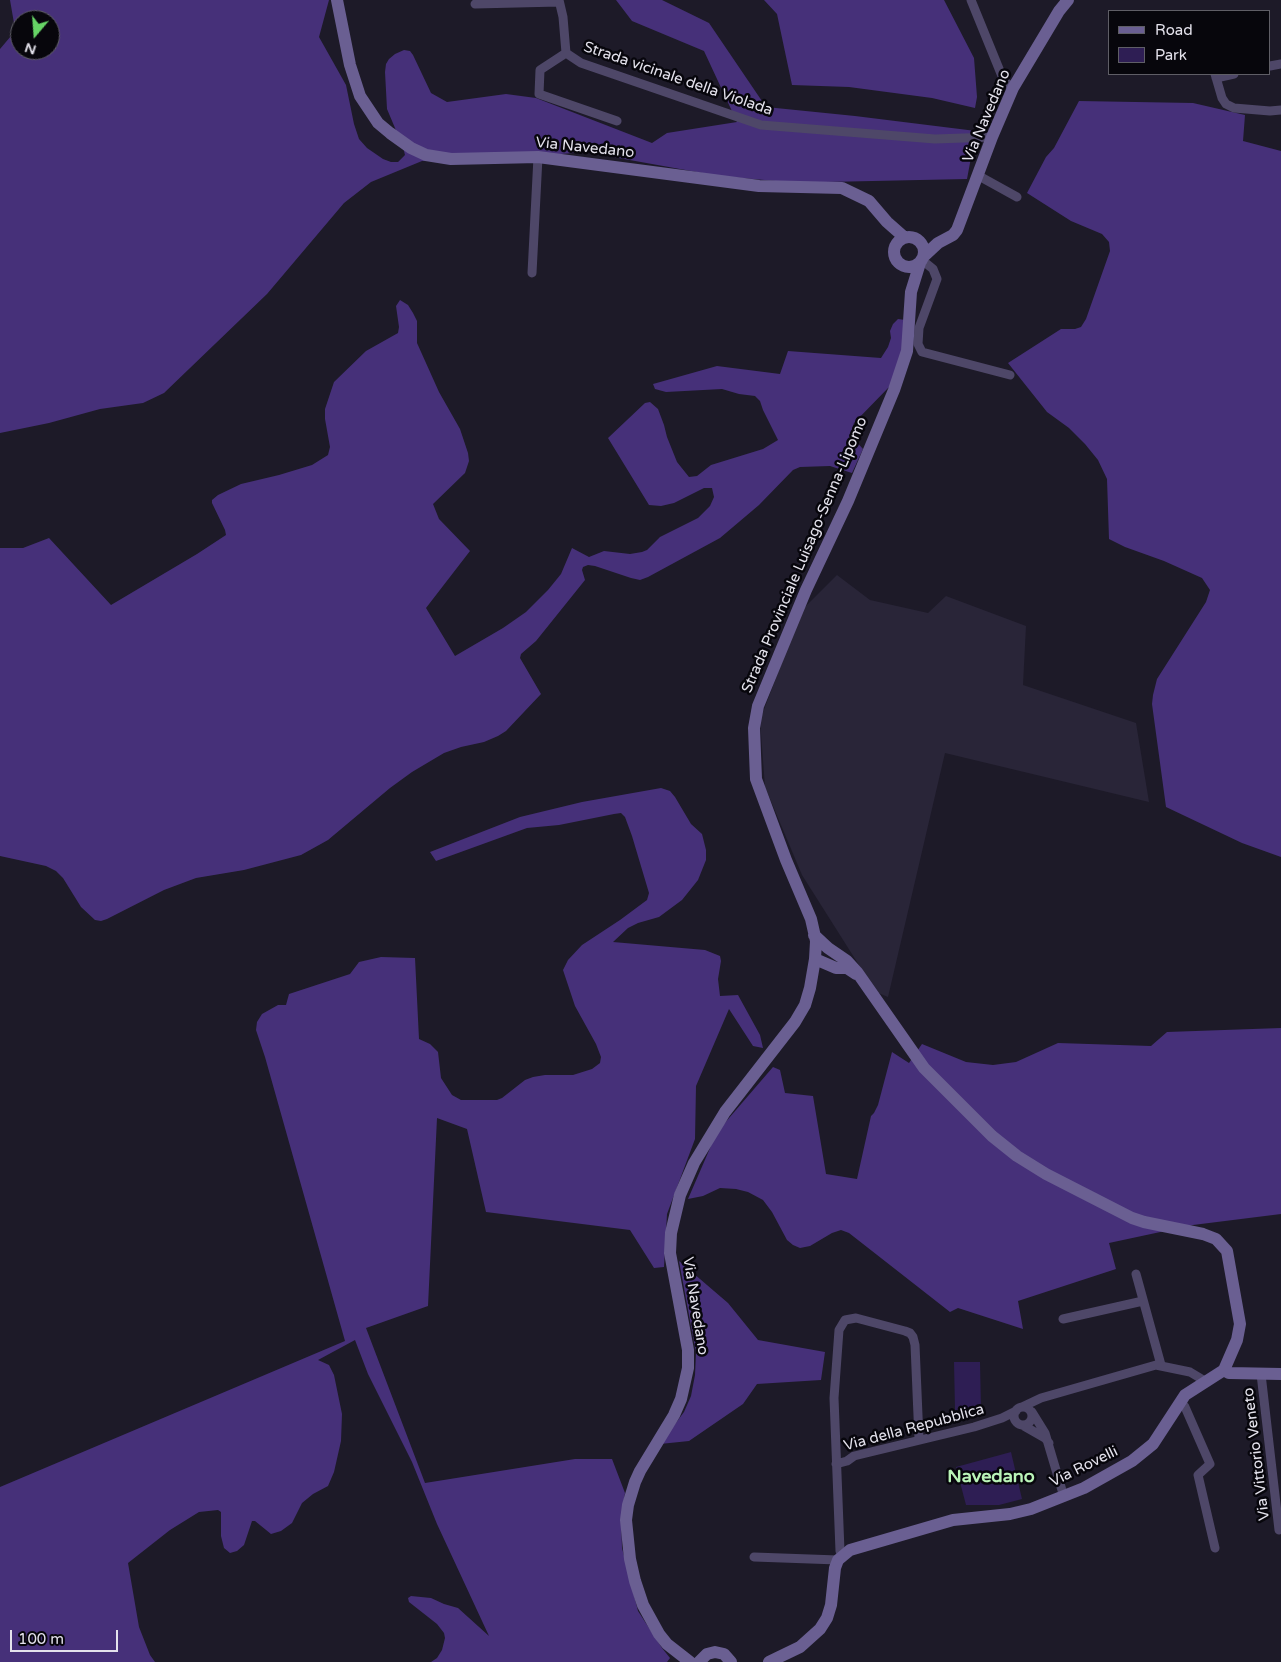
<!DOCTYPE html>
<style>
body{margin:0}
#map{position:relative;width:1281px;height:1662px;overflow:hidden;background:#1d1a28;font-family:"Varela Round",sans-serif}
canvas{display:block}
.legend{position:absolute;left:1108px;top:10px;width:162px;height:65px;box-sizing:border-box;background:#07060c;border:1px solid #5f5e66;margin:0;padding:6px 9px;list-style:none;font-size:15px;color:#e4e2ec}
.legend li{display:flex;align-items:center;gap:10px;height:25px}
.legend b{width:25px;border:1px solid #5f5e66}
.north{position:absolute;left:10px;top:10px;width:50px;height:50px;box-sizing:border-box;background:#07060c;border:1px solid #5f5e66;border-radius:50%;rotate:198deg;font-size:14px;font-weight:700;line-height:20px;text-align:center;color:#e4e2ec}
.north::after{content:'';display:block;margin:auto;width:18px;height:22px;background:#66d466;clip-path:polygon(50% 0,100% 100%,50% 72%,0 100%)}
.scale{position:absolute;left:10px;top:1630px;width:108px;height:22px;box-sizing:border-box;border:2px solid #e4e2ec;border-top:0;padding-left:6px;font-size:15px;line-height:18px;white-space:nowrap;color:#e4e2ec;-webkit-text-stroke:4px #07060c;paint-order:stroke}
</style>
<div id="map">
<canvas width="1281" height="1662"></canvas>
<ul class="legend">
<li><b style="height:6px;background:#6a5f92"></b>Road</li>
<li><b style="height:14px;background:#2e1e54"></b>Park</li>
</ul>
<div class="north">N</div>
<div class="scale">100 m</div>
</div>
<script>
const c = document.querySelector('canvas').getContext('2d');
c.lineJoin = 'round';
function fill(path, color) { c.fillStyle = color; c.fill(path, 'evenodd'); }
const shape = rows => new Path2D(rows.map(r => 'M' + r).join(''));
function trace(path, color, width, dash) { c.strokeStyle = color; c.lineWidth = width; c.lineCap = dash ? 'butt' : 'round'; c.setLineDash(dash || []); c.stroke(path); }
function drawText(font, color, halo, rows, align = 'center') {
  c.font = font + ' "Varela Round",sans-serif'; c.lineWidth = 5; c.setLineDash([]); c.textBaseline = 'middle'; c.strokeStyle = halo; c.fillStyle = color; for (const [text, x, y, turn = 0] of rows) {
    c.save(); c.translate(x, y); c.rotate((+turn || 0) * Math.PI / 180); c.textAlign = isNaN(turn) ? turn : align; if (halo) c.strokeText(text, 0, 0); c.fillText(text, 0, 0); c.restore();
  }
}
fill(shape([
 [837,575,870,600,928,613,946,596,1026,626,1023,685,1136,723,1149,802,945,753,888,997,876,992,802,875,765,787,760,720,802,610]
]), '#292538');
fill(shape([
 [954,1362,980,1362,981,1409,955,1410],
 [1011,1452,1022,1499,999,1505,966,1505,956,1467]
]), '#2e1e54');
fill(shape([
 [10,0,329,0,319,37,346,85,354,124,359,139,367,148,383,159,391,162,398,162,405,155,403,147,387,109,385,72,386,64,389,59,395,54,404,50,410,51,413,55,431,93,447,102,506,94,536,98,652,143,667,133,737,122,704,51,632,21,616,0,662,0,709,23,766,107,855,116,976,131,967,179,826,182,787,182,719,176,585,152,489,160,422,161,371,182,344,203,267,294,164,393,143,403,100,409,49,423,0,433,0,49,11,36,15,29],
 [20,20,50,20,50,50,20,50],
 [764,0,944,0,974,58,977,97,975,108,932,98,849,87,792,85,777,14],
 [1079,101,1193,103,1245,115,1243,141,1281,151,1281,857,1242,843,1166,807,1152,704,1153,695,1157,679,1206,602,1210,590,1202,578,1164,561,1125,547,1109,539,1107,479,1098,460,1085,444,1069,428,1047,412,1008,363,1061,329,1075,329,1081,327,1086,319,1110,251,1109,242,1102,234,1071,221,1027,193,1046,157,1054,148],
 [400,300,408,305,413,313,417,321,417,343,439,392,460,429,468,453,469,461,465,473,433,504,439,519,470,551,426,608,455,656,503,628,526,612,548,590,561,574,572,548,589,557,604,551,630,554,642,552,647,550,660,537,698,518,710,506,714,497,712,488,704,488,674,503,661,506,649,505,608,438,645,403,650,402,658,409,664,425,667,437,677,462,689,477,697,476,711,465,763,449,778,440,763,410,760,401,755,396,739,394,722,389,666,392,655,389,653,384,717,366,780,374,788,351,881,358,888,347,891,338,890,331,893,324,898,319,913,321,891,385,854,423,852,429,853,438,863,449,852,473,830,466,800,467,793,470,759,505,720,538,648,577,640,580,631,578,595,566,588,565,583,567,582,570,585,580,581,585,536,641,521,654,520,658,541,694,506,731,498,736,484,742,461,747,444,753,412,772,390,788,328,840,301,855,244,870,196,878,164,890,107,919,101,921,95,920,81,907,63,878,56,871,46,866,0,856,0,548,23,548,49,538,111,605,197,554,226,535,225,530,212,503,212,500,218,495,241,484,279,475,312,465,328,455,330,447,325,419,325,409,334,382,366,351,398,333,399,327,396,306],
 [661,788,670,791,675,797,691,824,702,834,706,850,706,860,698,880,682,900,659,917,638,923,628,928,613,942,705,950,720,956,721,961,718,979,720,996,738,995,760,1035,763,1048,753,1046,729,1009,696,1086,695,1139,667,1214,664,1267,654,1268,630,1230,486,1212,467,1129,437,1118,428,1306,366,1328,425,1483,575,1459,612,1459,625,1493,621,1518,622,1548,638,1611,662,1648,670,1658,667,1662,431,1662,437,1658,442,1650,445,1638,444,1633,437,1624,409,1602,408,1598,411,1596,431,1598,444,1604,458,1608,489,1636,437,1524,412,1462,368,1374,355,1340,318,1360,329,1365,334,1375,342,1414,341,1441,334,1472,328,1486,313,1494,302,1503,292,1523,281,1531,271,1534,255,1521,252,1521,244,1545,237,1551,230,1553,224,1548,221,1536,221,1512,218,1510,199,1512,170,1530,128,1563,139,1627,150,1655,155,1662,0,1662,0,1487,345,1341,265,1057,256,1030,257,1022,262,1014,278,1005,286,1005,289,994,350,974,359,962,381,957,415,958,419,1039,430,1044,438,1052,441,1078,452,1095,461,1100,497,1100,502,1098,525,1080,533,1077,545,1075,573,1075,592,1069,600,1063,601,1057,596,1044,575,1006,563,970,568,960,582,945,620,920,647,900,649,893,632,836,625,817,621,813,614,814,559,825,527,828,436,861,430,852,520,817,582,802],
 [1281,1028,1281,1214,1193,1225,1109,1243,1116,1269,1018,1301,1023,1329,958,1308,950,1312,849,1233,841,1230,832,1233,810,1246,800,1248,793,1245,787,1240,772,1212,763,1200,748,1192,736,1189,720,1188,703,1196,688,1199,717,1132,773,1067,780,1070,785,1093,813,1096,826,1174,857,1179,871,1116,874,1113,878,1105,892,1052,909,1063,922,1044,966,1062,993,1065,1016,1062,1058,1043,1151,1046,1167,1032],
 [679,1261,728,1303,758,1340,825,1352,821,1380,757,1384,743,1404,689,1441,660,1444,684,1412,691,1396,695,1375,696,1353]
]), '#463079');
trace(shape([
 [559,0,563,17,566,53,540,70,539,94,617,121],
 [971,0,1004,81,1013,88],
 [475,4,559,2],
 [566,53,581,63,761,125,935,139,992,137],
 [1270,66,1281,64],
 [1215,74,1222,98,1226,104,1234,108,1270,111,1281,110],
 [1216,78,1234,74],
 [979,176,1017,197],
 [922,260,933,269,937,279,919,328,918,344,922,352,1010,375],
 [532,273,538,157],
 [1136,1274,1161,1365],
 [1063,1319,1143,1301],
 [1261,1374,1279,1530],
 [1180,1401,1185,1407,1210,1464,1198,1475,1215,1548],
 '1014 1416a9 9 0 1 1 18 0a9 9 0 1 1-18 0Z',
 [1022,1407,1041,1398,1156,1365,1190,1372,1205,1381],
 [1032,1412,1045,1433,1064,1497],
 [1024,1426,1045,1438,1049,1443],
 [836,1464,847,1461,854,1456,974,1427,1002,1418,1016,1411],
 [843,1555,840,1551,834,1398,839,1330,845,1320,856,1318,905,1331,910,1333,913,1337,915,1345,919,1439],
 [754,1557,838,1560]
]), '#4e4768', 9);
trace(shape([
 [337,0,350,65,360,96,378,123,390,133,411,148,426,155,451,159,538,157,759,186,842,188,869,201,887,222,904,237],
 '894 252a15 15 0 1 1 30 0a15 15 0 1 1-30 0Z',
 [924,256,938,243,953,235,957,230,992,137,1013,88,1059,11,1068,0],
 [815,959,836,968,847,968,856,974],
 [1224,1370,1229,1373,1281,1374],
 [690,1662,667,1644,659,1634,643,1605,635,1581,630,1559,626,1520,628,1505,635,1482,640,1471,674,1415,681,1399,688,1368,688,1350,670,1253,671,1233,680,1195,694,1163,725,1112,795,1022,805,1005,810,988,815,959,816,941,811,919,786,860,756,779,754,728,758,706,806,590,848,501,894,390,907,351,911,292,920,263],
 [699,1662,707,1654,715,1652,724,1654,731,1662],
 [769,1662,800,1647,820,1629,827,1618,831,1605,835,1568,838,1560,850,1550,953,1520,1010,1514,1031,1509,1084,1488,1132,1461,1153,1444,1185,1395,1224,1370,1237,1340,1240,1324,1227,1251,1216,1239,1203,1234,1144,1222,1132,1218,1046,1174,1017,1156,992,1136,924,1068,857,972,847,961,828,948,814,935]
]), '#6a5f92', 12);
drawText('15px', '#e4e2ec', '#07060c', [
 ["Strada vicinale della Violada",678,79,19],
 ["Via Navedano",987,116,-67],
 ["Via Navedano",585,148,6],
 ["Strada Provinciale Luisago-Senna-Lipomo",805,555,-67],
 ["Via Navedano",695,1306,81],
 ["Via della Repubblica",914,1428,-15],
 ["Via Vittorio Veneto",1257,1454,-97],
 ["Via Rovelli",1084,1467,-26]
]);
drawText('bold 18px', '#baf4b8', '#07060c', [
 ["Navedano",991,1477]
]);
</script>
